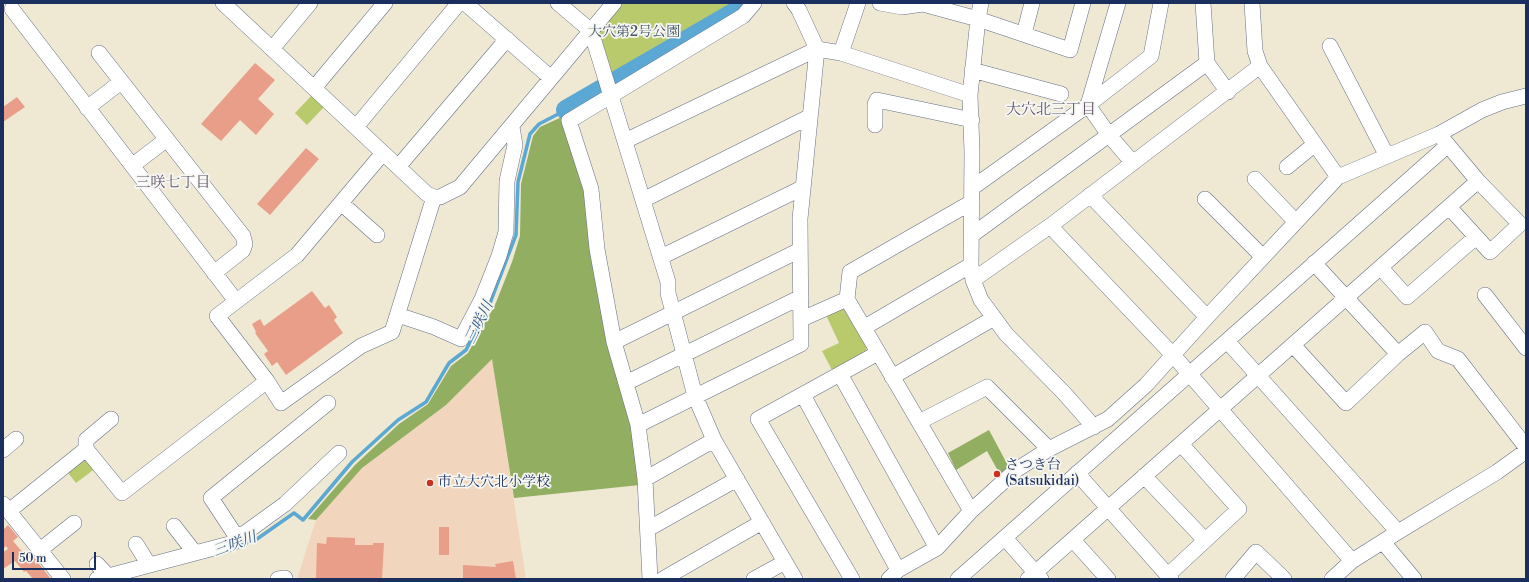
<!DOCTYPE html>
<meta charset="utf-8">
<style>
body{margin:0}
#map{position:relative;width:1529px;height:582px;overflow:hidden;background:#efe9d4;font-family:"Libre Bodoni",serif}
canvas{display:block}
.frame{position:absolute;inset:0;border:4px solid #1b2f5e;pointer-events:none}
.scale{position:absolute;left:12px;top:552px;width:84px;height:18px;box-sizing:border-box;border:2px solid #1b2f5e;border-top:0;padding-left:5px;font-size:12px;line-height:14px;white-space:nowrap;color:#1b2f5e;-webkit-text-stroke:3px #f6f6f2;paint-order:stroke}
</style>
<div id="map">
<canvas width="1529" height="582"></canvas>
<div class="frame"></div>
<div class="scale">50 m</div>
</div>
<script>
const c = document.querySelector('canvas').getContext('2d');
c.lineJoin = 'round';
function fill(path, color) { c.fillStyle = color; c.fill(path, 'evenodd'); }
const shape = rows => new Path2D(rows.map(r => 'M' + r).join(''));
function trace(path, color, width, dash) { c.strokeStyle = color; c.lineWidth = width; c.lineCap = dash ? 'butt' : 'round'; c.setLineDash(dash || []); c.stroke(path); }
function drawText(font, color, halo, rows, align = 'center') {
  c.font = font + ' "Libre Bodoni","Noto Serif JP",serif'; c.lineWidth = 3.5; c.setLineDash([]); c.textBaseline = 'middle'; c.strokeStyle = halo; c.fillStyle = color; for (const [text, x, y, turn = 0] of rows) {
    c.save(); c.translate(x, y); c.rotate((+turn || 0) * Math.PI / 180); c.textAlign = isNaN(turn) ? turn : align; if (halo) c.strokeText(text, 0, 0); c.fillText(text, 0, 0); c.restore();
  }
}
fill(shape([
 [492,358,526,579,297,579,316,520,361,468,446,405]
]), '#f1d5bd');
fill(shape([
 [620,3,739,3,735,8,613,80,598,28],
 [313,94,325,106,307,125,295,113],
 [840,306,846,308,867,346,866,352,832,370,822,351,839,343,826,315],
 [78,458,89,459,96,468,76,483,65,469]
]), '#b9ca6d');
fill(shape([
 [564,116,586,187,634,427,640,485,514,498,492,359,446,405,362,468,316,520,308,519,355,465,399,424,428,404,451,366,468,353,495,305,512,262,520,236,521,184,533,136,540,127],
 [989,430,1012,473,1003,480,987,451,956,470,948,453]
]), '#92ae60');
trace(shape([
 [237,547,257,539,294,513,303,520,352,462,398,420,426,402,449,363,466,350,490,303,516,235,518,182,530,134,539,124,566,110]
]), '#5aa8d3', 3.5);
trace(shape([
 [566,110,737,11,744,3]
]), '#5aa8d3', 20);
fill(shape([
 [255,63,275,80,258,99,274,114,256,135,240,120,221,141,201,124],
 [17,97,25,107,3,122,3,107],
 [306,148,319,159,270,215,257,204],
 [312,291,325,308,329,305,337,317,334,320,343,333,286,375,277,362,272,366,264,354,268,351,255,333,256,332,252,324,260,319,264,326],
 [8,525,18,537,13,541,25,555,29,551,51,579,33,579,26,571,24,572,15,561,3,569,3,552,8,549,6,546,3,549,3,530],
 [439,527,449,527,449,555,439,555],
 [327,537,355,538,355,545,373,545,373,543,384,543,382,579,316,579,317,543,326,544],
 [513,561,516,579,463,579,463,565,496,567,495,564]
]), '#e99e8a');
const minor = shape([
 [223,3,427,194,434,197,440,197,460,187,614,3],
 [465,3,551,78],
 [558,3,591,31,668,282,668,293,695,396,714,440,795,579],
 [880,3,902,7,923,4],
 [919,3,978,19,1070,50,1083,3],
 [981,3,978,19,970,95,972,152,971,265,973,280,981,300,1006,334,1064,393,1094,427],
 [1118,3,1088,105,1109,135,1133,163],
 [1203,3,1207,63,1228,92],
 [1252,3,1255,51,1260,66,1338,177],
 [12,9,236,301],
 [1024,34,1032,3],
 [1330,46,1387,156],
 [272,49,310,3],
 [99,53,243,236,245,244,243,250,214,273],
 [841,53,858,3],
 [972,70,1061,94],
 [314,88,385,3],
 [87,108,121,82],
 [875,125,875,104,877,100,972,120],
 [356,127,459,3],
 [1442,138,1478,181,1520,224,1490,252,1449,207],
 [625,141,817,49,841,53,970,95],
 [383,153,297,255,217,316,267,381,281,403,361,346,392,332,434,197],
 [133,165,167,139],
 [398,167,507,39],
 [1287,167,1315,144],
 [1255,179,1296,222],
 [972,188,1088,105,1151,56,1161,3],
 [1090,195,1207,317],
 [1205,199,1263,257],
 [643,200,809,117],
 [341,203,377,235],
 [1050,226,1173,355,1352,561],
 [972,235,1207,63],
 [661,257,802,188],
 [1314,263,1398,354],
 [1381,268,1407,297,1476,237],
 [973,280,1050,226,1260,66],
 [1485,295,1526,348],
 [847,299,850,272,972,202],
 [398,315,434,327,461,339,482,299,499,256,506,232,507,181,515,145,512,127],
 [802,319,847,299,971,511],
 [865,327,971,265],
 [1227,341,1398,532],
 [614,342,800,250],
 [1293,345,1346,403,1398,354,1425,332,1438,351,1458,359,1526,447],
 [840,374,937,548],
 [892,377,994,318],
 [626,383,801,297],
 [803,395,898,570],
 [111,419,86,440,86,449,122,493,267,381],
 [919,422,987,387,1049,449],
 [638,425,801,344,800,219,817,49,799,10,794,3],
 [3,450,16,439],
 [1077,473,1171,579],
 [1144,476,1205,540],
 [645,479,714,440],
 [3,504,63,579],
 [9,511,86,449],
 [174,526,195,553],
 [648,529,737,479],
 [236,536,245,533,285,504,339,453],
 [1005,538,1041,579],
 [1073,540,1108,579],
 [1383,542,1414,579],
 [136,544,149,565],
 [40,550,74,523],
 [97,564,108,576],
 [1168,575,1239,509,1181,444],
 [97,579,233,543,236,536,211,498,328,403],
 [278,579,285,578],
 [650,579,645,479,638,425,614,342,597,249,591,189,569,121,743,16,754,3],
 [663,579,762,522],
 [754,579,785,562],
 [852,579,758,419,878,353],
 [889,579,898,570,937,548,971,511,1016,470,1049,449,1108,419,1146,385,1207,317,1338,177,1439,134,1482,110,1502,102,1526,96],
 [958,579,1448,145],
 [1028,579,1478,181],
 [1233,579,1256,552,1284,579],
 [1332,579,1352,561,1398,532,1497,472,1526,451]
]);
trace(minor, '#657087', 16);
trace(minor, '#fff', 15);
for (const [x, y, r, color] of [
 [997,474,4,"#c8321e"],
 [430,483,4,"#c8321e"]
]) { const dot = new Path2D(); dot.arc(x, y, r, 0, 2 * Math.PI); c.fillStyle = color; c.fill(dot); trace(dot, '#f6f6f2', 1.5); }
drawText('14px', '#425662', '#f6f6f2', [
 ["大穴第2号公園",634,33]
]);
drawText('14px', '#1b2f5e', '#f6f6f2', [
 ["さつき台",1005,466],
 ["(Satsukidai)",1005,482],
 ["市立大穴北小学校",438,483]
], 'left');
drawText('15px', '#63566d', '#f6f6f2', [
 ["大穴北三丁目",1051,110],
 ["三咲七丁目",173,183]
]);
drawText('italic 15px', '#315987', '#f6f6f2', [
 ["三咲川",480,323,-64],
 ["三咲川",235,545,-20]
]);
</script>
